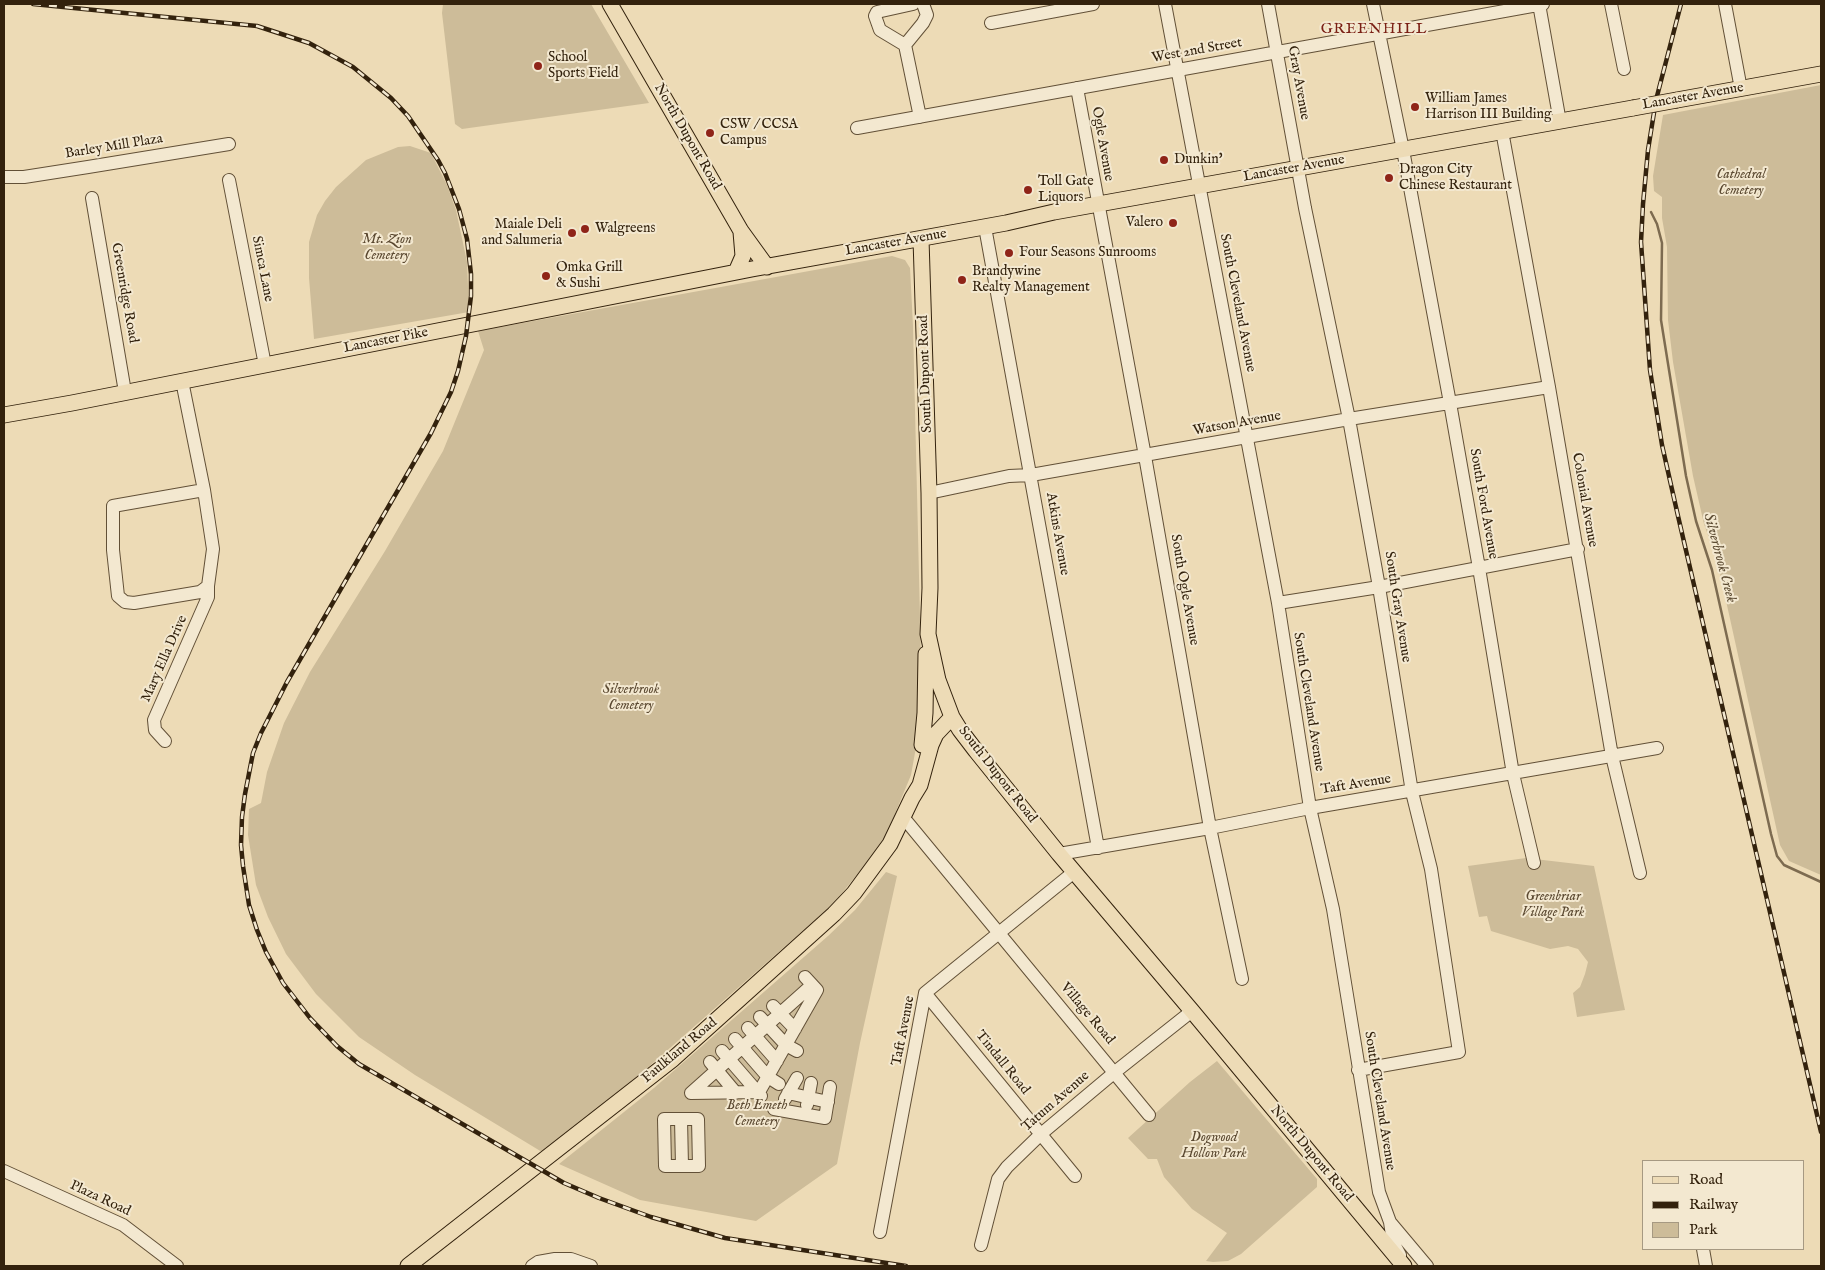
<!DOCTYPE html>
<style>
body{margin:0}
#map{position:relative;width:1825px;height:1270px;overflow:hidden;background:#eddbb6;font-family:"IM FELL English",serif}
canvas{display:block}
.frame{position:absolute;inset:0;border:5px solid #33220d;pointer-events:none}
.legend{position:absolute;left:1642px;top:1160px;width:162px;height:90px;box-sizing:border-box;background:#f3e8d0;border:1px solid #a69982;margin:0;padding:6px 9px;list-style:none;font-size:15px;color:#33220d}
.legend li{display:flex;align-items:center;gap:10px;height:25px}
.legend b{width:25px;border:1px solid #a69982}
</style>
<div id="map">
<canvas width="1825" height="1270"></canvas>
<div class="frame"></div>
<ul class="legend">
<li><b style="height:6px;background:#eddbb6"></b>Road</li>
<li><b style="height:6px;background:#33220d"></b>Railway</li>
<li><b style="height:14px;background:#cdbc99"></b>Park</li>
</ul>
</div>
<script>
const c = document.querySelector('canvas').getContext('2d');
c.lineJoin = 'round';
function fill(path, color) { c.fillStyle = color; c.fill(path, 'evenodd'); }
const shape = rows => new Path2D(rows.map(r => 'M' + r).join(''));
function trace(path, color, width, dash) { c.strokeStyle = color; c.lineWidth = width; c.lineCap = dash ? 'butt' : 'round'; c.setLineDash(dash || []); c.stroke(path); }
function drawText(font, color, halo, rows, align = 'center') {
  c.font = font + ' "IM FELL English",serif'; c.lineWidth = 4; c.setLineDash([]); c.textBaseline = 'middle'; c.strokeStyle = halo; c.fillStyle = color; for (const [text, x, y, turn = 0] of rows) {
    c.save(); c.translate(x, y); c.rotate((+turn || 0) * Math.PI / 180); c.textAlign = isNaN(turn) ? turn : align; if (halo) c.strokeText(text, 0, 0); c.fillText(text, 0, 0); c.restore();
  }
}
fill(shape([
 [443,4,591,4,649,103,462,129,455,124,442,13],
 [1821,85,1821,875,1789,861,1780,845,1717,560,1704,524,1693,476,1673,362,1668,320,1667,247,1662,218,1662,197,1654,191,1653,176,1663,115],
 [410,146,431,153,447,185,456,210,467,262,469,312,314,339,309,278,309,242,317,215,325,201,336,187,366,160,398,147],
 [892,256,905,260,910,268,913,326,922,701,918,736,911,775,887,833,869,860,833,904,645,1070,542,1152,415,1075,359,1037,316,994,286,954,268,917,256,885,248,835,249,809,261,803,267,772,284,723,310,672,385,551,443,451,484,350,478,331],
 [1526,858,1594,866,1625,1010,1577,1017,1573,993,1580,987,1585,974,1588,962,1578,949,1568,946,1550,949,1491,931,1487,916,1479,917,1468,866],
 [886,872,897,876,860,1043,837,1164,756,1221,640,1200,559,1164,654,1088,828,936,855,910],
 [1217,1061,1317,1179,1317,1187,1241,1254,1228,1261,1213,1262,1206,1261,1227,1233,1192,1209,1164,1177,1157,1159,1148,1159,1128,1138,1190,1082]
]), '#cdbc99');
trace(shape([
 [1651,212,1657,224,1662,243,1661,320,1686,476,1696,521,1712,570,1771,834,1777,856,1784,865,1821,882]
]), '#7d6b50', 2.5);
const minor = shape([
 [913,4,877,12,875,16,880,30,905,45,920,117],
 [1165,4,1278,603,1310,808,1333,909,1379,1192,1390,1222,1393,1242,1400,1255],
 [1268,4,1305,208,1349,419,1379,587,1412,792,1431,869,1459,1052,1358,1070],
 [1373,4,1403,150,1450,403,1479,568,1513,774,1534,863],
 [1539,4,1560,122],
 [1611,4,1624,69],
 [1725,4,1741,89],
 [991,23,1093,4],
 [905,45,923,23,927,15,923,4],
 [1077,88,1145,456,1210,828,1242,979],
 [857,128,1543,4],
 [1502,131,1549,387,1612,756,1640,873],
 [4,177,24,177,88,167,229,144],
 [229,180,265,365],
 [92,198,125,392],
 [985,227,1098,848],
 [182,381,204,490],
 [204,490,213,549,208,586,200,592,134,603,125,602,118,596,113,550,113,506,204,490],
 [929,493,1009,476,1031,475,1349,419,1549,387],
 [1278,603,1379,587,1578,549],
 [165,741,155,730,154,720,208,597,208,586],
 [903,817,1149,1115],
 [1059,854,1210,828,1310,808,1657,748],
 [925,993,1075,1176],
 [773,1006,795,1029],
 [760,1017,786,1045,797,1051],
 [748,1028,777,1061],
 [735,1039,768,1077,779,1084],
 [722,1051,761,1096],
 [710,1062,736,1093],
 [691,1093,759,1092,817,990,805,977],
 [691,1093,812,985],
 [788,1093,828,1102],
 [785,1099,797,1078],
 [807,1105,811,1083],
 [774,1109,825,1118,830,1087],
 [664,1119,698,1119,699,1166,665,1166,664,1119],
 [681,1119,682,1166],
 [4,1171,123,1225,177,1266],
 [1390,1222,1427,1266],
 [880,1232,925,993,1074,872],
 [981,1245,998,1179,1007,1167,1041,1134,1115,1072,1192,1011],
 [1703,1249,1706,1266],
 [532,1266,538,1262,555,1259,571,1259,591,1266]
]);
const major = shape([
 [610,4,741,231,767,267],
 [1677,100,1821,74],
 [921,239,929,493,930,588,928,634,938,680,952,717,960,730,976,751,1059,854,1192,1011,1404,1266],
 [736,272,743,256,741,232],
 [4,415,72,403,752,269,1006,223,1054,212,1633,108],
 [922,745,925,713,926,654],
 [408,1266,673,1059,834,914,854,893,890,844,912,798,920,785,931,745,936,734,952,717]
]);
trace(minor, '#625037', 14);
trace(major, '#33220d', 17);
trace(minor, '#f3e8d0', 12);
trace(major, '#eddbb6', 15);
const rail = shape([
 [33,4,257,26,309,43,353,67,391,98,408,116,438,160,445,173,459,209,467,239,471,274,471,296,466,336,458,371,451,392,431,433,287,682,261,733,253,753,245,794,242,817,241,845,243,866,249,905,257,930,266,952,283,983,310,1018,337,1046,359,1064,564,1183,599,1198,651,1217,725,1238,906,1266],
 [1681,4,1656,100,1648,150,1643,204,1641,242,1650,370,1662,445,1678,516,1821,1132]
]);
trace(rail, '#33220d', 4.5);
trace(rail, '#f3e8d0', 2.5, [8]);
const majorBridge = shape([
 [1633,108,1677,100]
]);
trace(majorBridge, '#33220d', 17, []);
trace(majorBridge, '#eddbb6', 15);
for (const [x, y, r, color] of [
 [538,66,5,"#8f2418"],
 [1415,107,5,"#8f2418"],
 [710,133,5,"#8f2418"],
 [1164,160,5,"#8f2418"],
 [1389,178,5,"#8f2418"],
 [1028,190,5,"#8f2418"],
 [1173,223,5,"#8f2418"],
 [585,229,5,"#8f2418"],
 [572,233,5,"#8f2418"],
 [1009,253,5,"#8f2418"],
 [546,276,5,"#8f2418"],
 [962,280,5,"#8f2418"]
]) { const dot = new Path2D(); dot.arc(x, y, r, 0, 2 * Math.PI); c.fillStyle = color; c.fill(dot); trace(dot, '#f3e8d0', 2); }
drawText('14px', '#33220d', '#f3e8d0', [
 ["West 2nd Street",1197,51,-10],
 ["Gray Avenue",1298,83,80],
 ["Lancaster Avenue",1693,97,-10],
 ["North Dupont Road",687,137,60],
 ["Ogle Avenue",1102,144,80],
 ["Barley Mill Plaza",114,147,-9],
 ["Lancaster Avenue",1294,169,-10],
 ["Lancaster Avenue",896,243,-10],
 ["Simca Lane",262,269,79],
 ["Greenridge Road",124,293,80],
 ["South Cleveland Avenue",1237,303,79],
 ["Lancaster Pike",386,341,-11],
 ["South Dupont Road",926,374,-92],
 ["Watson Avenue",1237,424,-10],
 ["Colonial Avenue",1584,500,80],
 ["South Ford Avenue",1483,504,80],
 ["Atkins Avenue",1057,534,80],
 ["South Ogle Avenue",1184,590,80],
 ["South Gray Avenue",1397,607,81],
 ["Mary Ella Drive",165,659,-66],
 ["South Cleveland Avenue",1308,702,81],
 ["South Dupont Road",997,775,52],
 ["Taft Avenue",1356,785,-9],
 ["Village Road",1087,1014,50],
 ["Taft Avenue",904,1031,-79],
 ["Faulkland Road",680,1051,-40],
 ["Tindall Road",1002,1063,51],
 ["South Cleveland Avenue",1379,1101,81],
 ["Tatum Avenue",1056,1102,-41],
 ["North Dupont Road",1311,1154,50],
 ["Plaza Road",100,1199,25]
]);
drawText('14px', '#33220d', '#f3e8d0', [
 ["School",548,58],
 ["Sports Field",548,74],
 ["William James",1425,99],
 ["Harrison III Building",1425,115],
 ["CSW / CCSA",720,125],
 ["Campus",720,141],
 ["Dunkin'",1174,160],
 ["Dragon City",1399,170],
 ["Chinese Restaurant",1399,186],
 ["Toll Gate",1038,182],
 ["Liquors",1038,198],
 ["Valero",1163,223,"right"],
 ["Maiale Deli",562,225,"right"],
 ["and Salumeria",562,241,"right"],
 ["Walgreens",595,229],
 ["Four Seasons Sunrooms",1019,253],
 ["Omka Grill",556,268],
 ["& Sushi",556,284],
 ["Brandywine",972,272],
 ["Realty Management",972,288]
], 'left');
drawText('italic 14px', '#5a4830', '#f3e8d0', [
 ["Cathedral",1741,175],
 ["Cemetery",1741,191],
 ["Mt. Zion",387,240],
 ["Cemetery",387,256],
 ["Silverbrook",631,690],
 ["Cemetery",631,706],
 ["Greenbriar",1553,897],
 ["Village Park",1553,913],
 ["Beth Emeth",757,1106],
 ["Cemetery",757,1122],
 ["Dogwood",1214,1138],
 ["Hollow Park",1214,1154]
]);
c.letterSpacing = '1px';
drawText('15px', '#7a1f14', '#f3e8d0', [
 ["GREENHILL",1374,30]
]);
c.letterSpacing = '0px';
drawText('italic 15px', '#5e4d34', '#f3e8d0', [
 ["Silverbrook Creek",1719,558,75]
]);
</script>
